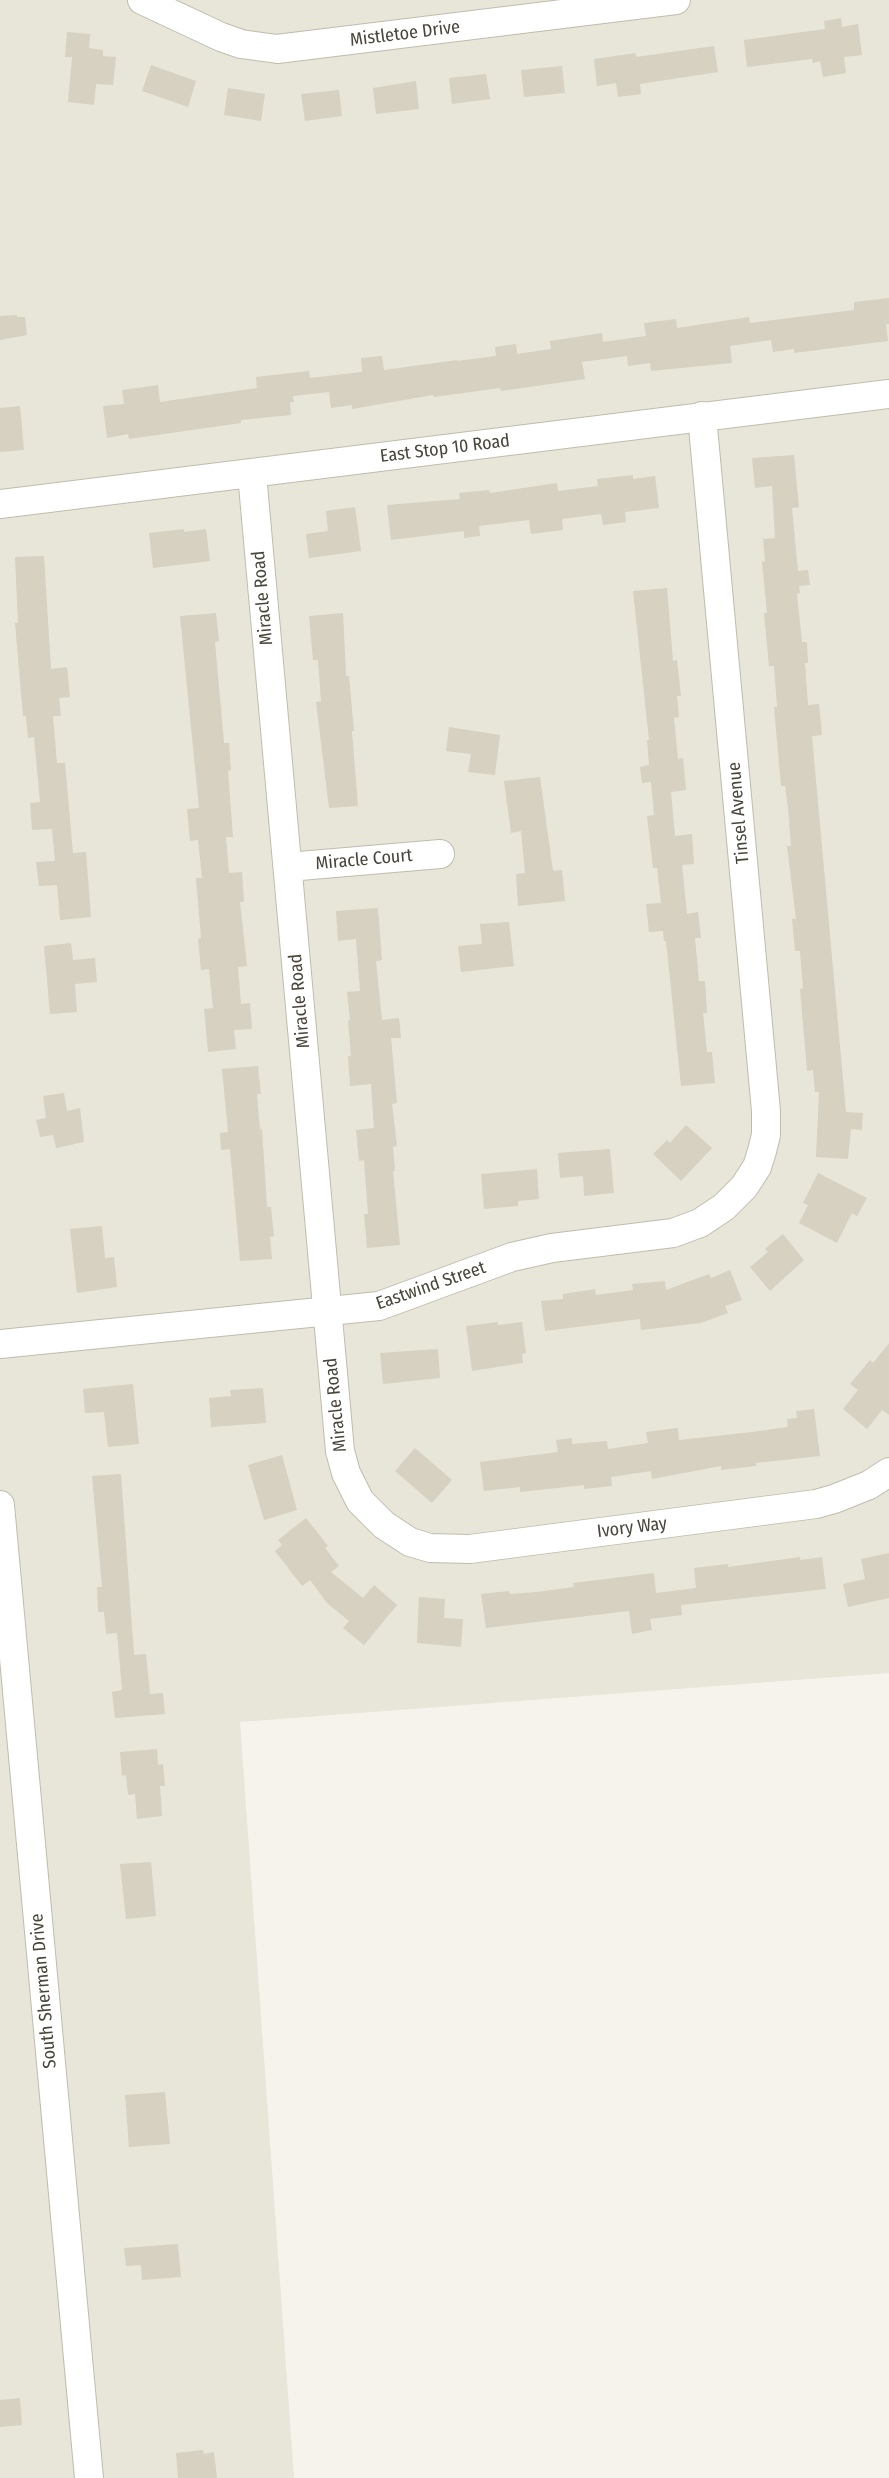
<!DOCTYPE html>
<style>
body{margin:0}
canvas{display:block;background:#f5f3eb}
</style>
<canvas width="889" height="2478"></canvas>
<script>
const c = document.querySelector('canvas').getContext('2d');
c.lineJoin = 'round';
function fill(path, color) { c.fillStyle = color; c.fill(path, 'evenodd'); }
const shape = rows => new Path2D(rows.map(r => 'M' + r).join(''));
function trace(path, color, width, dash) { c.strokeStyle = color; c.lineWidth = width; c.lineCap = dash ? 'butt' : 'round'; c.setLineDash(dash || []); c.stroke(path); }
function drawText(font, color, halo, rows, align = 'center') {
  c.font = font + ' "Fira Sans Condensed",sans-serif'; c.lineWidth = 5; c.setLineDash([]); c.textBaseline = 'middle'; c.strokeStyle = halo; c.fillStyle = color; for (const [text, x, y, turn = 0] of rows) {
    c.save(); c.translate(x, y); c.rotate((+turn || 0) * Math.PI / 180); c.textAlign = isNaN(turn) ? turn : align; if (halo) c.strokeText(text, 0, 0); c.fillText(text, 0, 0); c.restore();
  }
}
fill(shape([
 [0,0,889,0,889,1673,240,1722,294,2478,0,2478]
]), '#e8e6d9');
fill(shape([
 [841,18,842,27,858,24,862,55,844,57,846,73,823,77,820,61,813,63,812,59,747,67,744,40,825,29,824,21],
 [67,32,90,34,89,48,103,50,103,56,116,57,113,85,96,84,94,105,68,102,72,57,65,57],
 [714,46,718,72,640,84,641,94,618,97,616,83,597,86,594,59,636,53,636,57],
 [151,65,196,81,188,107,142,91],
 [562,66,565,93,524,97,521,70],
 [486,74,490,99,452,104,449,78],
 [416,81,419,109,376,114,373,88],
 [228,88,265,94,261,121,224,115],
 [339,90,342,116,305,121,301,94],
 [889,298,889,324,886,324,888,341,794,353,794,349,773,352,771,340,730,346,732,363,651,371,650,363,628,366,627,356,582,362,585,379,501,391,500,388,434,397,433,395,352,409,352,405,331,408,329,392,293,396,294,402,290,402,291,415,241,420,241,423,129,439,128,434,107,438,103,406,124,404,122,390,158,385,160,402,257,388,256,377,309,371,310,378,362,372,361,358,382,356,384,370,457,360,457,361,496,356,495,347,516,344,517,354,551,349,550,341,602,333,603,342,646,336,644,323,676,319,677,328,749,317,750,323,854,310,854,302],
 [17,315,17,317,25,317,27,335,0,340,0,316],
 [20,406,24,450,0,452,0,408],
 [794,455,799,507,792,508,798,571,808,570,810,585,799,586,800,593,797,594,802,642,807,642,808,663,805,663,808,705,819,704,822,735,812,736,846,1112,863,1113,862,1130,851,1129,848,1159,816,1157,819,1092,815,1092,813,1070,807,1071,800,989,803,988,800,951,795,951,792,919,796,919,787,846,791,846,788,808,785,786,781,786,774,707,777,707,774,666,769,666,764,613,767,613,762,562,765,561,763,539,775,538,772,486,755,488,752,458],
 [633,475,633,479,655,476,659,508,625,512,626,522,603,525,601,514,562,519,563,530,531,534,529,520,479,526,480,536,464,538,464,531,391,540,387,505,460,499,459,493,489,490,490,493,557,483,558,491,598,486,597,479],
 [355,507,361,551,309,558,306,534,328,531,326,511],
 [184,529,184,532,206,529,210,561,153,568,149,533],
 [44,556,51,669,67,667,70,697,59,698,61,716,53,716,57,763,65,763,73,853,86,852,91,917,60,920,57,885,39,886,36,862,55,861,52,829,32,830,30,803,40,802,34,737,28,738,26,716,23,716,15,623,18,623,15,557],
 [667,588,673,661,677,660,681,696,677,696,679,717,674,718,678,759,683,758,686,790,671,792,675,836,692,834,694,864,682,865,687,914,698,912,701,938,695,938,699,981,705,981,707,1013,703,1013,707,1052,712,1052,715,1083,681,1086,666,941,664,941,663,931,649,932,646,904,661,903,657,868,653,868,647,816,654,815,651,782,642,783,640,767,649,765,647,740,649,740,633,591],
 [216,613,219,641,215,642,224,743,229,743,231,770,228,771,233,837,226,837,229,873,242,872,244,902,240,902,247,966,238,967,241,1004,250,1003,252,1029,234,1030,236,1049,208,1052,204,1009,213,1008,209,969,201,970,198,939,201,938,196,878,202,878,198,840,190,841,187,809,199,808,180,616],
 [343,613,346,676,349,676,354,731,352,731,358,806,329,808,316,702,321,701,318,660,313,660,309,616],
 [449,727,500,735,495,775,468,772,471,754,446,751],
 [540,777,553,871,562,870,565,901,518,906,516,874,525,873,521,831,511,833,504,781],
 [378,908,382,960,376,961,382,1020,399,1018,401,1038,391,1038,397,1103,392,1104,397,1146,393,1147,395,1171,393,1171,400,1245,367,1248,364,1214,368,1214,364,1160,359,1161,356,1130,374,1128,371,1084,350,1086,348,1056,351,1056,348,1021,350,1020,347,992,360,991,356,939,338,941,336,911],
 [509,922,514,966,461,972,458,946,482,944,480,924],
 [71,943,73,960,95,958,97,982,75,984,77,1012,50,1014,44,946],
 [258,1066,261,1094,257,1094,260,1130,262,1129,267,1207,271,1207,274,1236,270,1237,272,1259,240,1261,230,1149,221,1150,220,1133,228,1132,222,1069],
 [64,1093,67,1111,80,1108,84,1142,56,1148,53,1135,40,1137,36,1120,46,1118,43,1096],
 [686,1125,712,1148,681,1181,653,1154,667,1140,670,1143],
 [610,1149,614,1193,584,1196,583,1176,560,1178,558,1153],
 [537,1169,539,1199,518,1201,518,1206,484,1209,481,1174],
 [818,1173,867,1198,857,1216,852,1213,837,1243,799,1223,808,1205,803,1203],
 [102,1226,105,1258,114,1257,117,1287,77,1293,70,1229],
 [783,1234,804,1260,770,1291,750,1267,768,1252,765,1249],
 [730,1270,742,1300,725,1306,728,1313,701,1323,641,1330,640,1319,545,1331,541,1301,563,1299,563,1294,595,1289,596,1295,633,1290,632,1284,665,1281,666,1290,709,1274,711,1278],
 [498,1322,498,1325,522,1322,526,1353,522,1354,523,1363,472,1371,466,1326],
 [889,1343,889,1415,882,1410,867,1429,843,1409,858,1390,850,1384,870,1360,873,1363],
 [438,1349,440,1378,383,1384,380,1353],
 [133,1384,139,1444,108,1447,104,1412,85,1413,83,1389],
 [263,1388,266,1423,211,1427,209,1398,231,1396,230,1390],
 [814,1409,820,1456,756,1463,756,1466,721,1470,721,1466,652,1479,651,1471,611,1477,612,1486,584,1489,584,1485,520,1492,520,1487,484,1491,480,1462,558,1452,556,1440,572,1438,572,1444,607,1441,608,1449,648,1443,646,1432,678,1428,679,1440,752,1432,788,1427,787,1419,797,1418,796,1411],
 [415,1448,452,1480,432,1503,395,1471],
 [282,1455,297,1510,264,1520,248,1465],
 [121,1474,134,1655,146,1654,150,1694,163,1693,165,1714,115,1718,112,1692,122,1690,117,1633,106,1634,104,1612,98,1612,97,1587,102,1587,92,1476],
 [306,1518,328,1546,325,1548,339,1566,331,1572,363,1598,374,1585,397,1605,364,1645,343,1628,349,1621,327,1603,310,1580,302,1586,275,1551,282,1545,278,1540],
 [889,1553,889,1598,848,1607,843,1584,865,1579,861,1559],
 [800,1557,800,1560,822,1557,826,1589,681,1605,682,1615,650,1619,652,1630,632,1634,629,1611,486,1628,481,1594,509,1591,510,1594,537,1592,574,1587,573,1583,654,1573,656,1593,696,1588,694,1568,728,1564,728,1567],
 [419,1597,445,1599,444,1618,463,1619,461,1647,417,1643],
 [157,1749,158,1765,163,1764,165,1786,160,1786,162,1816,137,1819,135,1794,128,1795,126,1775,122,1776,120,1752],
 [151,1862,156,1916,126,1919,120,1864],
 [165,2092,170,2144,129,2147,125,2095],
 [178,2244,181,2277,142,2280,141,2265,126,2266,124,2248],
 [20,2398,22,2425,0,2427,0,2400],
 [203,2450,204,2454,214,2452,217,2478,178,2478,176,2453]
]), '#d6d1c0');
const minor = shape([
 [142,0,221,37,241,44,277,49,676,0],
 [252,474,340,1451,346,1473,360,1501,384,1525,410,1542,430,1548,470,1549,816,1504,834,1499,869,1485,889,1472],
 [0,504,889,394],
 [288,867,440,854],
 [0,1344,379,1306,512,1257,552,1248,673,1233,700,1223,724,1207,744,1187,757,1167,762,1151,766,1135,766,1111,702,416],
 [0,1505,89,2478]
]);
trace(minor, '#c0bcad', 30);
trace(minor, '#fff', 28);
drawText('18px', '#494539', '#fff', [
 ["Mistletoe Drive",405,34,-7],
 ["East Stop 10 Road",445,449,-7],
 ["Miracle Road",263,598,-95],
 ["Tinsel Avenue",739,813,-95],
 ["Miracle Court",364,860,-5],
 ["Miracle Road",300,1001,-95],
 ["Eastwind Street",431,1286,-19],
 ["Miracle Road",336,1405,-96],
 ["Ivory Way",632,1528,-7],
 ["South Sherman Drive",44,1991,-95]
]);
</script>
